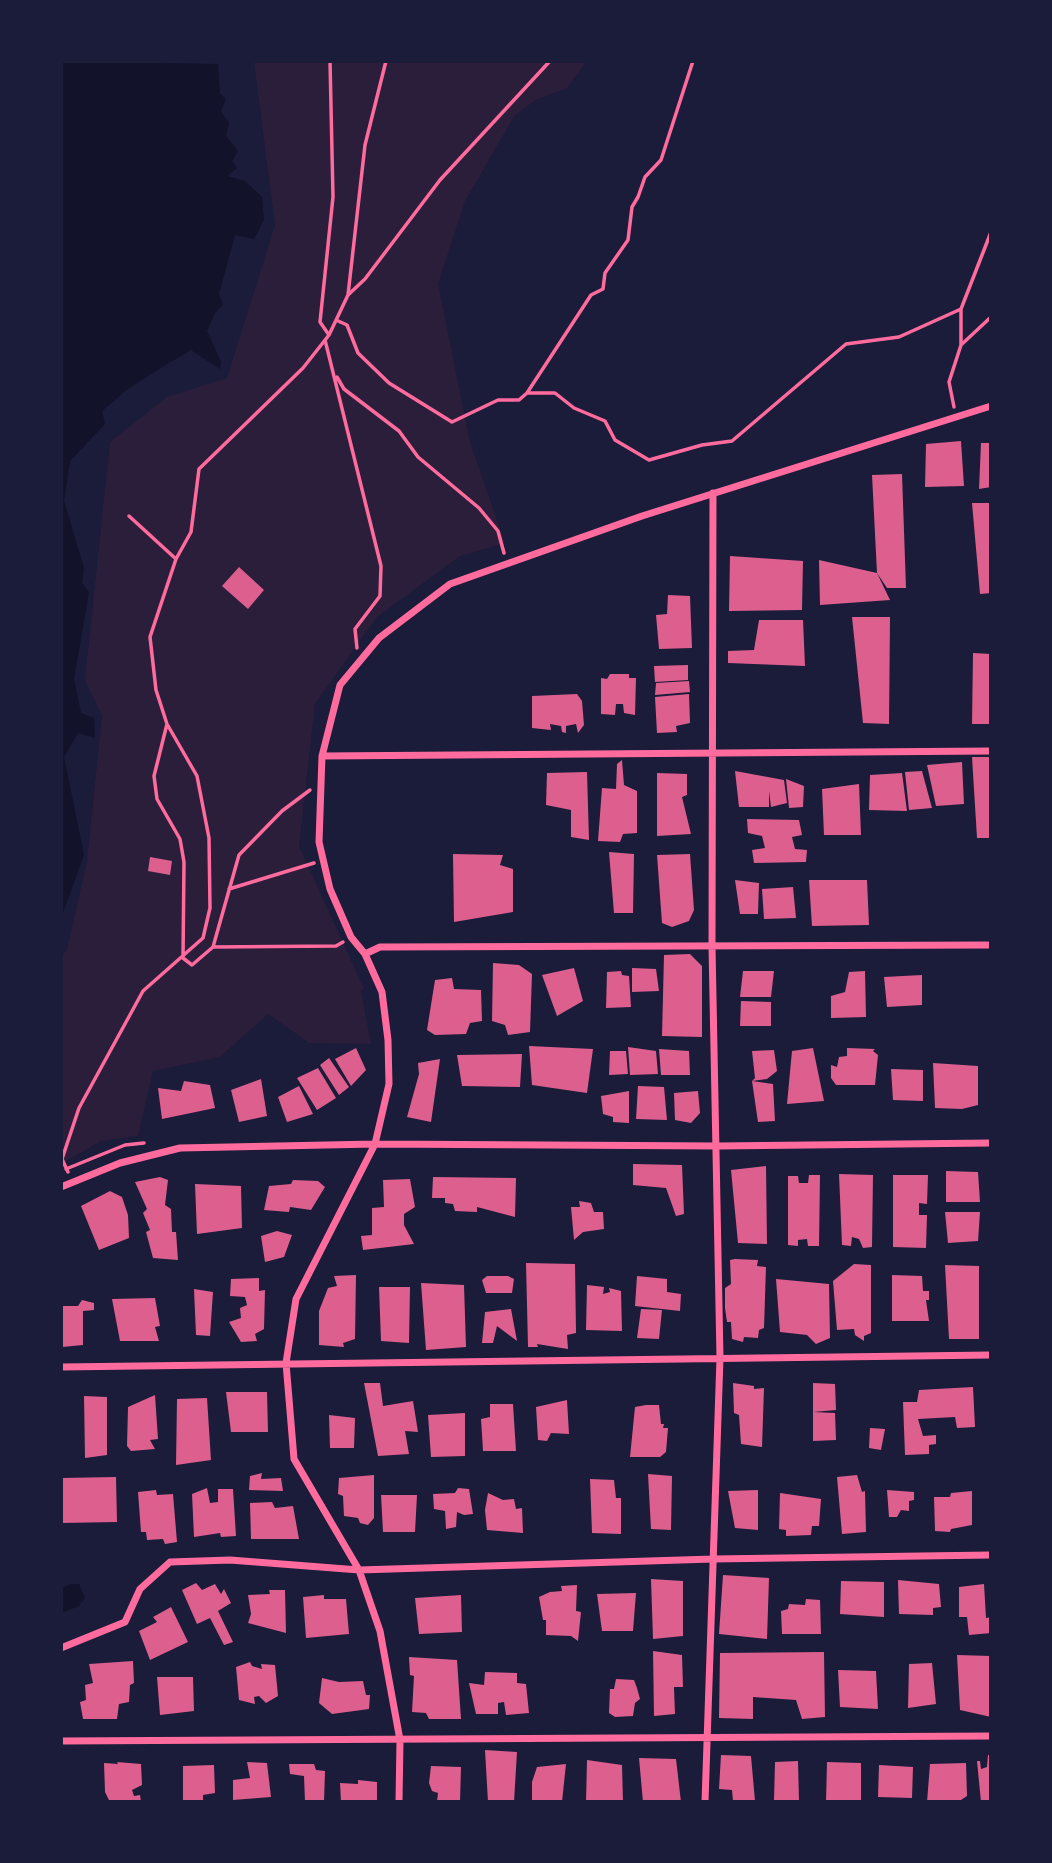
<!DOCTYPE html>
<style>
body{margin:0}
#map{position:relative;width:1052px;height:1863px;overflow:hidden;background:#1b1b3a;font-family:Manrope,sans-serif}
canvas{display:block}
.frame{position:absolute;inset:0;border:63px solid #1b1b3a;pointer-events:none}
</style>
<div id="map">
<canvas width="1052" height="1863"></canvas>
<div class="frame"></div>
</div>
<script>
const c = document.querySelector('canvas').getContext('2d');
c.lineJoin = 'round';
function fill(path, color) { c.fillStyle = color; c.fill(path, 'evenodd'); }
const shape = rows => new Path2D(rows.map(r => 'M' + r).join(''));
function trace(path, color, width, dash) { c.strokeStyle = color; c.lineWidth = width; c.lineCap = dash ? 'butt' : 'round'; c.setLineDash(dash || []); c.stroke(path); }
fill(shape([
 [254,61,587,61,567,88,536,100,515,115,465,201,438,284,470,442,505,543,460,556,377,617,315,704,299,846,364,989,361,990,371,1044,309,1043,268,1014,220,1057,153,1071,138,1136,101,1141,61,1164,61,957,67,950,87,861,102,716,85,680,110,442,167,397,227,378,275,225]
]), '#2a1e3b');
fill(shape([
 [61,61,218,64,220,94,226,99,221,111,229,123,226,136,238,151,232,161,237,168,227,176,245,181,262,197,264,220,254,239,235,235,219,294,223,305,215,313,207,331,221,362,220,369,191,350,169,363,129,388,102,411,105,424,70,461,64,501,84,568,82,583,89,592,74,679,81,713,94,718,95,738,78,733,64,757,84,855,61,918],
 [71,1584,79,1584,85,1598,79,1606,61,1613,61,1588]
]), '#12122b');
fill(shape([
 [961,441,964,486,925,487,926,444],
 [981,443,991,443,991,487,979,489],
 [902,474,906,588,887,588,877,573,872,475],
 [972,503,991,503,991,593,980,594],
 [730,556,803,561,802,610,729,611],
 [819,560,877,573,890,600,820,605],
 [239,567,264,590,248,609,222,586],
 [668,595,690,596,692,648,659,649,656,615,667,614],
 [852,617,890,617,889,724,863,723],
 [759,620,803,620,805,666,728,663,728,651,754,650],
 [973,653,991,654,991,724,972,724],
 [688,665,688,680,655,682,654,666],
 [610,674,629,674,629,678,636,678,635,715,624,713,623,704,616,704,615,715,601,714,601,678,607,679],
 [689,681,690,692,655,695,656,683],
 [577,694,582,701,584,725,578,733,576,724,566,726,566,733,562,732,561,726,550,724,551,730,532,728,532,696],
 [689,694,690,723,676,726,677,732,657,733,655,697],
 [972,757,991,757,991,838,977,838],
 [622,760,624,785,637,791,637,833,623,834,620,842,598,841,602,788,616,789,617,764],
 [962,762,964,804,936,806,927,765],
 [735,771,784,780,787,803,771,807,769,791,769,807,739,807],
 [922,771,932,808,909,810,905,772],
 [587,772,589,840,571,837,571,810,546,805,547,773],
 [657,773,687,774,687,795,682,797,691,834,657,836],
 [902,773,907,811,869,810,870,775],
 [786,779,804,786,803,807,789,808],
 [859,784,861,835,824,835,822,789],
 [747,819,799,820,802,835,792,837,795,849,807,850,806,862,754,863,752,850,765,848,762,836,748,833],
 [609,852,634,854,633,913,614,913],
 [453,854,503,855,500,865,513,869,513,912,454,922],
 [690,854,694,910,689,921,672,927,662,923,657,855],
 [150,857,172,861,170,875,148,871],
 [735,880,759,883,758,914,740,914],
 [809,880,867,880,869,925,812,926],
 [793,887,796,918,764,919,762,889],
 [690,954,702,966,702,1037,662,1036,664,955],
 [493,963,519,965,532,974,530,1032,508,1035,505,1025,492,1021],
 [574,968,583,1001,557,1016,542,975],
 [632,968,656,969,659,991,632,992],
 [621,971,622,975,629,976,631,1007,606,1008,607,972],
 [743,971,774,971,771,997,740,997],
 [865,971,866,1017,831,1018,831,996,845,992,849,972],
 [922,975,922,1005,887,1007,884,977],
 [452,978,454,989,481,990,482,1021,470,1023,466,1034,435,1035,427,1030,435,980],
 [741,1001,771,1002,771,1026,740,1026],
 [529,1046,593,1049,587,1093,532,1085],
 [628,1047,656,1051,658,1074,630,1075],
 [356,1048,366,1070,351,1086,335,1059],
 [813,1048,824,1101,787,1104,792,1051],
 [847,1048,875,1049,873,1051,878,1055,875,1085,836,1085,831,1078,831,1065,837,1067,839,1057,847,1056],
 [659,1049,689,1051,690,1075,661,1075],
 [774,1050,777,1071,767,1079,752,1081,773,1084,775,1121,758,1122,752,1081,755,1078,752,1051],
 [610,1051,626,1051,628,1074,609,1075],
 [522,1054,520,1087,462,1086,457,1055],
 [329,1058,349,1087,339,1095,320,1065],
 [440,1059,431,1122,407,1117,419,1074,418,1063],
 [933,1063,978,1066,978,1105,962,1109,935,1108],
 [318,1068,336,1098,317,1110,297,1078],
 [891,1069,923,1070,923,1101,893,1100],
 [261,1079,267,1116,239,1122,231,1090],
 [184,1081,210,1085,215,1108,162,1119,158,1088,181,1091],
 [299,1086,313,1114,287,1122,278,1097],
 [638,1086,664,1087,667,1120,636,1119],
 [629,1091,629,1123,613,1122,613,1117,603,1114,601,1096],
 [698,1091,700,1113,691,1123,675,1120,674,1093],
 [633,1164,682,1165,684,1214,676,1216,666,1188,633,1185],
 [766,1166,767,1244,738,1243,731,1170],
 [946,1171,978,1172,980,1202,946,1202],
 [839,1174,873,1175,872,1247,863,1248,859,1239,852,1237,851,1246,842,1245],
 [809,1175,820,1175,819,1246,808,1246,807,1239,798,1240,798,1246,788,1245,788,1176,798,1176,799,1183,808,1183],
 [893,1175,928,1175,927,1204,919,1203,919,1215,927,1215,926,1248,893,1247],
 [160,1177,168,1180,165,1205,171,1209,172,1232,176,1232,178,1260,153,1258,146,1232,150,1230,143,1213,147,1209,135,1182],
 [433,1177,516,1178,515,1217,477,1207,477,1212,455,1211,453,1204,445,1203,445,1198,432,1198],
 [410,1179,415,1207,404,1214,404,1225,414,1244,363,1250,361,1236,372,1235,372,1208,384,1207,383,1180],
 [293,1180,318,1181,325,1187,311,1210,290,1207,289,1212,264,1210,269,1186,291,1184],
 [195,1184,241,1186,242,1228,197,1234],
 [110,1191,122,1197,128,1215,129,1238,99,1250,81,1206],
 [579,1201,591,1203,594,1212,603,1212,604,1229,583,1232,574,1240,571,1207,580,1207],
 [945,1212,980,1212,978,1241,948,1243],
 [277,1231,292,1235,284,1257,265,1262,261,1236],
 [735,1259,758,1260,757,1266,766,1267,764,1328,759,1330,758,1338,744,1337,743,1342,732,1339,731,1322,727,1322,725,1308,725,1288,731,1284,730,1260],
 [526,1263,575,1264,576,1333,567,1335,568,1349,537,1344,538,1347,528,1347],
 [854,1264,871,1265,871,1333,864,1336,864,1341,855,1335,854,1329,837,1330,833,1281],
 [945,1265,979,1266,979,1339,949,1339],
 [356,1275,355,1339,343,1343,344,1347,319,1345,319,1311,328,1288,337,1286,334,1276],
 [892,1275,922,1276,923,1291,929,1291,929,1300,926,1300,929,1321,892,1321],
 [487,1276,508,1276,514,1279,512,1293,486,1293,482,1280],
 [637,1276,667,1279,667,1292,681,1294,680,1311,635,1306],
 [259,1278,259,1291,265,1290,264,1329,255,1334,257,1341,241,1342,229,1322,241,1318,240,1308,247,1305,245,1297,230,1296,231,1279],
 [776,1279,829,1284,830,1338,816,1344,807,1335,780,1332],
 [421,1283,464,1285,466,1347,426,1350],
 [587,1285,604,1287,603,1294,610,1292,609,1288,621,1291,622,1331,586,1330],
 [379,1287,410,1287,409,1343,381,1341],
 [194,1289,213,1292,210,1336,196,1335],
 [155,1298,160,1326,155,1327,159,1341,120,1341,112,1299],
 [82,1300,94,1303,94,1310,83,1311,83,1345,62,1347,61,1306,78,1306],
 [511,1309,517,1341,497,1326,493,1343,482,1343,485,1312],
 [641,1309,662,1310,659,1339,637,1338],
 [364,1383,380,1383,383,1406,413,1401,418,1432,405,1431,409,1454,378,1456],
 [733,1383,754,1386,754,1389,764,1388,762,1447,741,1444,739,1415,734,1413],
 [813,1383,835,1384,836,1410,813,1412],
 [973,1387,975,1427,957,1428,955,1417,918,1419,923,1436,936,1435,936,1444,929,1445,929,1454,905,1455,903,1402,917,1402,919,1390],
 [226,1392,267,1392,268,1432,231,1432],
 [155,1395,158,1439,150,1440,155,1449,131,1451,127,1446,128,1407],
 [84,1396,107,1397,107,1455,85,1458],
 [207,1398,211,1460,176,1465,177,1399],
 [567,1400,569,1434,551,1433,547,1441,538,1440,536,1407],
 [490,1404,513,1404,516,1451,483,1451,481,1419,490,1417],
 [646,1405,659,1405,661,1424,664,1424,663,1428,668,1428,666,1452,660,1457,630,1457,635,1407],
 [813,1412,835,1413,836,1440,813,1441],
 [465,1413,465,1456,431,1457,428,1415],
 [329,1415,355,1418,354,1448,330,1448],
 [870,1428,885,1429,881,1450,869,1448],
 [262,1473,261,1479,281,1478,283,1491,249,1490,250,1476],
 [648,1474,672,1476,671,1530,651,1529],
 [374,1475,374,1518,368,1525,360,1523,358,1518,344,1516,343,1496,338,1494,339,1478],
 [857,1475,862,1492,865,1491,866,1532,842,1534,837,1477],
 [116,1477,117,1522,61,1523,61,1478],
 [590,1479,614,1480,616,1498,621,1498,621,1534,592,1533],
 [207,1488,210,1503,218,1502,218,1489,233,1489,236,1536,221,1537,220,1533,194,1537,192,1494],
 [458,1488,469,1489,473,1514,464,1515,457,1512,456,1527,446,1529,445,1511,434,1509,433,1494,455,1493],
 [156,1490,157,1495,173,1494,177,1542,165,1544,163,1539,147,1540,146,1532,141,1532,138,1492],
 [758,1490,758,1530,735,1528,728,1491],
 [887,1490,914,1492,914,1500,909,1501,909,1511,901,1510,897,1517,889,1517],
 [972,1491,972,1525,951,1529,950,1532,935,1531,934,1497,950,1497,951,1493],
 [488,1493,503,1500,514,1499,516,1509,522,1508,523,1533,487,1530,485,1510],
 [780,1493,821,1499,819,1526,812,1526,811,1535,786,1536,786,1530,779,1529],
 [381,1495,417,1495,415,1532,383,1532],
 [272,1502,275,1508,293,1506,299,1539,251,1539,250,1503],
 [723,1575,769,1578,767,1639,719,1634],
 [651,1579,683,1581,683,1636,653,1639],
 [898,1580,939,1584,941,1607,933,1608,933,1615,899,1614],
 [841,1581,884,1582,884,1617,840,1614],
 [196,1583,202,1590,215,1584,221,1594,224,1589,231,1603,218,1611,233,1642,224,1645,210,1618,197,1624,182,1590],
 [984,1584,986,1618,991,1617,991,1633,969,1635,967,1617,959,1617,959,1587],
 [577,1585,576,1611,581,1612,578,1641,571,1636,546,1635,546,1620,543,1620,539,1597,550,1592,562,1591,561,1586],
 [269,1590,285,1590,286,1633,248,1623,251,1614,248,1595,270,1594],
 [636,1593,633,1631,602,1631,597,1594],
 [324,1595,324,1599,346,1599,349,1634,306,1638,303,1597],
 [461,1595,462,1632,419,1634,415,1598],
 [806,1599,820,1600,821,1634,782,1634,781,1611,788,1609,789,1604,805,1605],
 [171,1607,188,1642,150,1660,139,1631,157,1622,153,1617],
 [653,1651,682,1655,683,1687,674,1687,675,1714,654,1716],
 [824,1652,825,1717,802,1719,796,1700,753,1697,753,1719,719,1718,720,1653],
 [957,1655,991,1656,991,1717,960,1710],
 [409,1657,457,1660,461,1719,429,1719,426,1713,412,1712,414,1676,410,1675],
 [133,1661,134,1683,130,1685,129,1702,119,1704,117,1719,83,1719,80,1702,86,1700,85,1685,93,1683,89,1664],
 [250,1662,252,1666,262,1669,261,1664,275,1665,278,1696,266,1703,259,1696,254,1697,255,1704,239,1700,236,1667],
 [932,1663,936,1704,908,1708,909,1664],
 [838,1670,876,1671,878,1709,840,1707],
 [485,1672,517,1673,517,1683,526,1684,529,1713,506,1715,504,1702,498,1703,498,1714,476,1714,469,1683,484,1685],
 [157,1677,193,1677,194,1711,160,1715],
 [322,1678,339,1682,363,1681,366,1695,370,1695,369,1709,332,1714,319,1703],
 [616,1679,634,1680,637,1688,640,1699,635,1703,633,1716,615,1717,609,1713,610,1689,614,1689],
 [485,1750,517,1752,514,1802,488,1802],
 [721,1755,751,1756,755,1801,733,1801,732,1790,719,1789],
 [988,1755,991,1755,991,1802,981,1802,977,1761,980,1761,981,1769,987,1767],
 [639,1758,676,1759,681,1802,643,1802],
 [587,1760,622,1765,623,1802,586,1802],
 [798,1761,799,1801,774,1800,775,1762],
 [117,1762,141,1764,142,1785,132,1790,134,1796,140,1795,141,1802,110,1802,105,1792,104,1763,118,1764],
 [247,1762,267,1763,271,1797,233,1800,233,1780,250,1778],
 [827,1762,861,1763,861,1802,826,1802],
 [966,1763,967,1796,958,1802,927,1802,930,1764],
 [289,1764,314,1764,316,1770,325,1771,324,1802,305,1802,304,1776,290,1774],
 [566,1764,562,1802,532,1802,532,1782,537,1767],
 [214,1765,215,1793,203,1795,203,1802,183,1802,183,1766],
 [879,1765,913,1767,912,1798,878,1797],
 [431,1766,461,1767,460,1802,437,1802,438,1793,432,1791,429,1783],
 [358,1780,377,1782,377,1802,341,1802,340,1783,358,1784]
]), '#dd5f8e');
trace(shape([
 [348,295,365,279,440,180,550,61],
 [336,320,347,325,358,353,389,383,452,422,498,400,519,400,527,393,555,393,574,408,605,421,615,440,649,460,702,445,732,441,846,344,899,337,961,309],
 [329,335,320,322,333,197,330,61],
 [325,340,381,566,380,596,355,629,357,648],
 [961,345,991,317],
 [337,377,344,389,399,431,418,457,479,508,498,531,504,553],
 [527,393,591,295,603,289,605,273,628,240,632,207,638,197,645,177,661,160,693,61],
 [954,407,949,382,961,345,961,309,991,232],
 [129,516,176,559],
 [167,724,154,776,157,799,180,839,184,862,183,958,192,965,213,947,239,855,282,811,310,790],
 [229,889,314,863],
 [213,947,336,946,343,942],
 [66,1169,125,1145,144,1143],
 [68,1172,62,1159,79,1108,143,991,203,938,210,908,209,838,197,776,167,724,156,690,150,637,176,559,191,532,199,469,303,368,329,335,348,295,365,145,386,61]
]), '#ff6b9d', 3.5);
trace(shape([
 [322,756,991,751],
 [365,954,380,947,991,945],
 [61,1187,120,1163,180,1148,375,1144,718,1146,991,1143],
 [61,1367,991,1355],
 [61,1648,125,1622,140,1589,170,1562,230,1560,359,1570,713,1559,991,1555],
 [61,1741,991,1736],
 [399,1802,400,1740,380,1631,359,1570,294,1459,286,1363,296,1299,375,1144,389,1084,388,1040,382,992,365,954,351,937,330,889,319,842,322,756,340,685,379,638,450,584,642,516,991,406],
 [705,1802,720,1358,712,946,713,493]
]), '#ff6b9d', 7);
</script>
